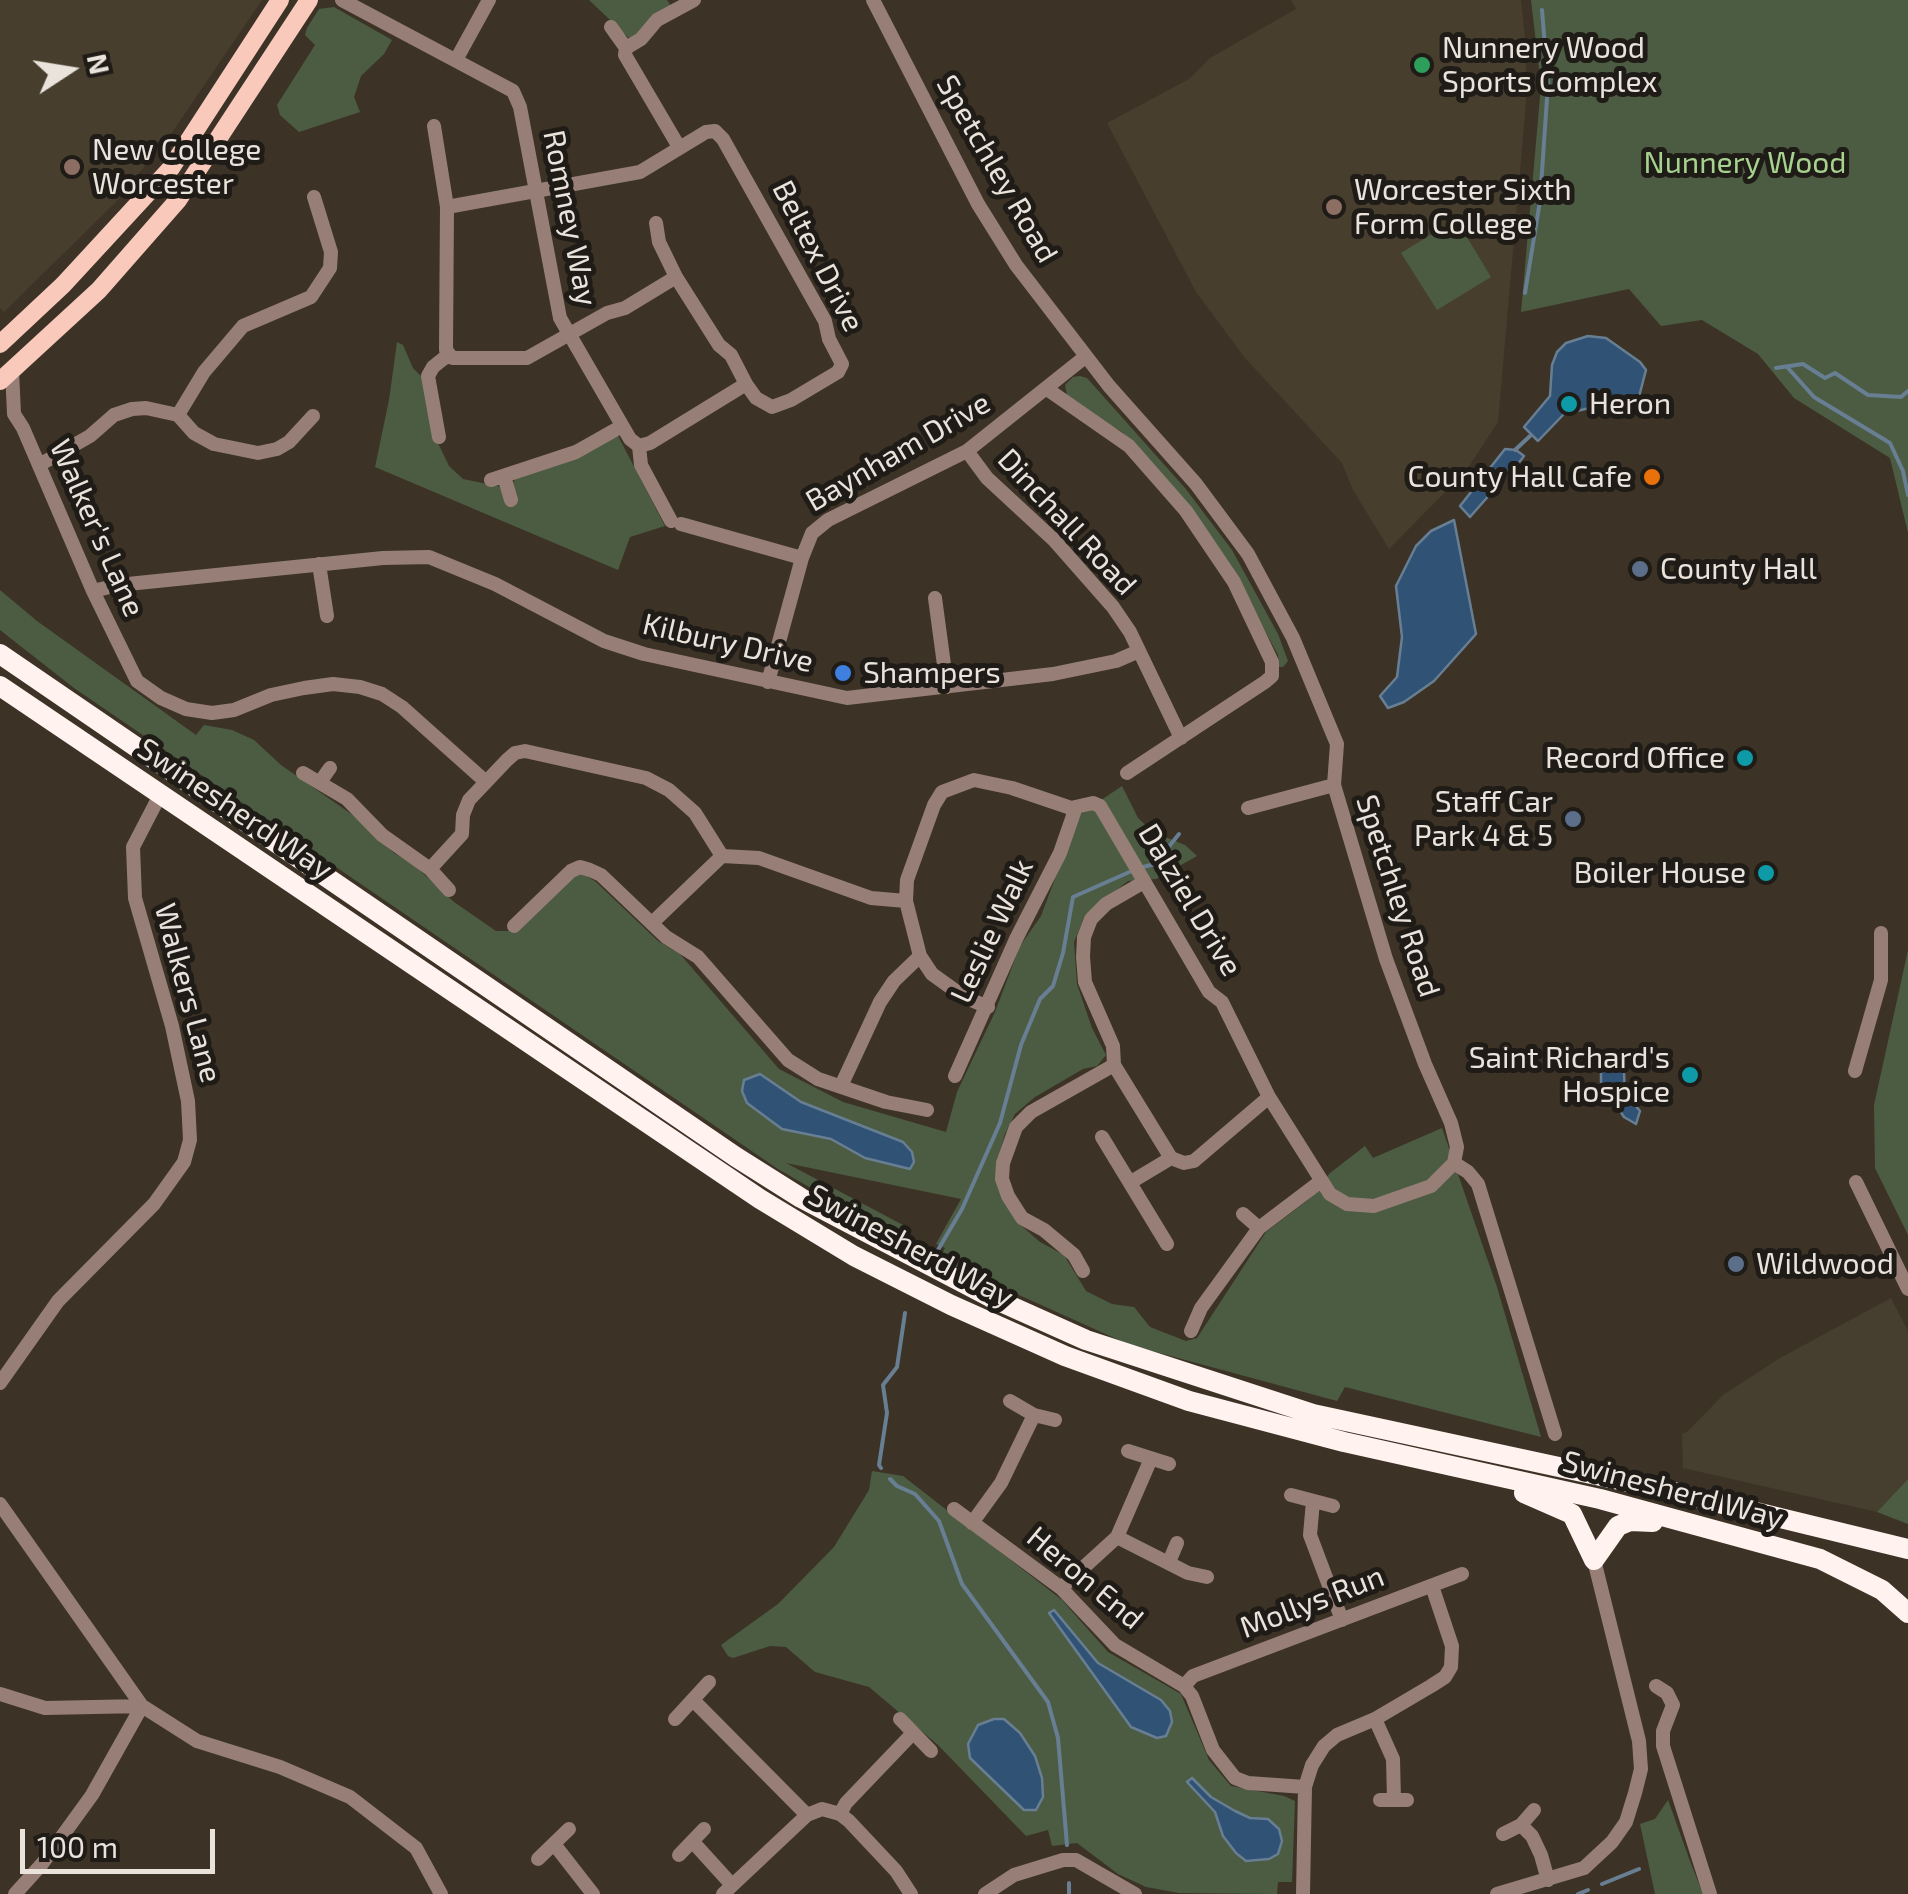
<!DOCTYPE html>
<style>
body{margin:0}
#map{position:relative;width:1908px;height:1894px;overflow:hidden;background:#3c3326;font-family:"Exo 2",sans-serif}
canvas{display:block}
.north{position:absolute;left:20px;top:20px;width:100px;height:100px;-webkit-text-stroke:8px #1f1b16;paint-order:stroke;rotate:78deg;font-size:28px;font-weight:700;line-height:40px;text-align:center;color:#e9e3db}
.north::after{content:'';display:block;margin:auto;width:35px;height:45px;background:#e9e3db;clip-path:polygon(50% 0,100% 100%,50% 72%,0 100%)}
.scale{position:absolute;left:20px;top:1829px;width:195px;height:45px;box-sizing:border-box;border:5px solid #e9e3db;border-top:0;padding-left:12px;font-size:30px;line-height:35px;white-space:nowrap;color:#e9e3db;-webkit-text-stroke:8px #1f1b16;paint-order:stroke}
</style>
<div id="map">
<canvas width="1908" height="1894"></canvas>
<div class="north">N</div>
<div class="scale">100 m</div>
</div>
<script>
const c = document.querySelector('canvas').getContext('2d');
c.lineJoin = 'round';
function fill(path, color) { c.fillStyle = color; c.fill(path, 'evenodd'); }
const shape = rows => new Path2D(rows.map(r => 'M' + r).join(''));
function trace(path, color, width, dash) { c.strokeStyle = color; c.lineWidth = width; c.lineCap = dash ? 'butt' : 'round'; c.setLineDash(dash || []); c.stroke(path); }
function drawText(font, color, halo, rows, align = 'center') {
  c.font = font + ' "Exo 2",sans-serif'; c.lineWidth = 10; c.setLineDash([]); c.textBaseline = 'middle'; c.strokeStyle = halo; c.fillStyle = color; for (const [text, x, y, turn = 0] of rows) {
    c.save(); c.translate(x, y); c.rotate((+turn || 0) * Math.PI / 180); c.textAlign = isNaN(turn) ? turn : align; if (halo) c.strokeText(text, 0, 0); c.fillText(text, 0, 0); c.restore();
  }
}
fill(shape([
 [1891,1298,1908,1331,1908,1479,1877,1512,1683,1468,1682,1434,1688,1431,1723,1395,1780,1358]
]), '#463e2e');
fill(shape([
 [0,0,262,0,173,131,116,202,4,312,0,308],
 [1291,0,1521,0,1526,48,1526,102,1498,422,1466,471,1389,549,1353,490,1342,463,1245,358,1196,292,1107,123,1189,79,1210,58,1296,9]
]), '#473e2e');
fill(shape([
 [589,0,667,0,671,6,634,37,629,38],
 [1531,0,1908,0,1908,533,1890,458,1794,398,1758,354,1702,320,1661,326,1629,289,1521,312,1541,86],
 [334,7,392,40,384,54,361,76,354,97,360,112,299,132,280,115,277,105,315,45,305,35,307,28,319,9],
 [1456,219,1491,277,1437,310,1401,253],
 [397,342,403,345,413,368,423,378,438,443,449,466,463,479,502,487,513,484,515,479,617,434,665,526,630,537,618,570,375,467,389,400],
 [1080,376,1087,378,1185,488,1232,550,1278,634,1288,661,1283,667,1279,667,1278,655,1227,560,1190,506,1122,432,1068,400,1065,385,1073,377],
 [0,590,37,621,196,735,204,725,232,730,254,740,281,765,357,818,394,853,414,865,454,902,496,931,509,931,540,902,581,872,596,882,658,941,680,954,779,1069,843,1102,946,1132,957,1092,995,1012,1020,946,1041,916,1079,815,1122,786,1138,818,1153,832,1185,845,1197,856,1156,879,1128,881,1085,915,1074,942,1077,984,1092,1028,1106,1055,1097,1066,1083,1069,1035,1097,1015,1114,1005,1134,997,1160,1016,1221,1040,1242,1064,1255,1086,1291,1112,1304,1134,1307,1150,1327,1186,1341,1197,1338,1266,1232,1308,1200,1330,1173,1365,1146,1373,1158,1442,1128,1497,1287,1541,1437,1345,1387,1337,1401,1130,1345,939,1259,945,1248,936,1244,961,1199,786,1163,903,1225,896,1237,778,1169,74,688,0,630],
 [1908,950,1908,1235,1875,1168,1874,1105],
 [872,1471,903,1476,1062,1600,1108,1652,1181,1694,1209,1760,1231,1786,1284,1796,1295,1801,1292,1882,1278,1882,1277,1894,1179,1893,1146,1887,1118,1874,1077,1843,1052,1846,1048,1830,1026,1836,938,1745,869,1687,815,1672,786,1647,770,1646,733,1658,728,1656,721,1645,778,1604,834,1547,869,1490],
 [1055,1611,1098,1663,1161,1700,1166,1736,1157,1738,1131,1727,1050,1614],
 [1192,1779,1211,1797,1235,1811,1250,1818,1268,1819,1278,1829,1282,1841,1278,1854,1223,1836,1215,1812,1187,1783],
 [1908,1479,1908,1524,1877,1512],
 [1668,1800,1690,1861,1703,1894,1655,1894,1640,1824,1655,1819]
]), '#4c5c43');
const water = shape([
 [1588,336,1606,338,1640,362,1646,370,1636,408,1608,414,1598,406,1564,414,1538,441,1524,427,1550,396,1552,365,1557,352,1566,343,1588,336],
 [1505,449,1516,450,1524,456,1511,473,1503,468,1494,477,1499,484,1470,517,1460,506,1505,449],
 [1454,520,1476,634,1434,681,1404,702,1388,708,1380,696,1397,677,1402,637,1396,586,1416,546,1431,531,1454,520],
 [1607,1063,1619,1065,1624,1073,1625,1093,1640,1111,1636,1124,1624,1117,1601,1082,1601,1070,1607,1063],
 [760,1074,801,1102,903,1142,912,1152,914,1162,910,1169,865,1158,831,1139,782,1129,747,1103,742,1091,744,1080,760,1074],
 [1054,1610,1098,1663,1161,1700,1170,1711,1172,1722,1166,1736,1157,1738,1131,1727,1049,1613,1054,1610],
 [994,1719,1004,1719,1020,1733,1035,1756,1042,1778,1043,1797,1036,1810,1024,1810,970,1758,968,1744,978,1725,994,1719],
 [1192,1778,1211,1797,1235,1811,1250,1818,1268,1819,1279,1829,1282,1841,1278,1854,1269,1859,1246,1861,1236,1853,1223,1836,1215,1812,1187,1782,1192,1778]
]);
fill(water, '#305274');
trace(water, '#687e93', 2.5);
trace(shape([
 [1525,293,1540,201,1548,84,1542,10],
 [1776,368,1803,364,1825,378,1835,373,1868,395,1901,397,1908,391],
 [1788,368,1814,397,1890,443,1903,471,1908,495],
 [1515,450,1530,436],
 [1143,867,1155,864,1179,834],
 [935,1255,962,1209,1000,1123,1021,1045,1040,999,1053,986,1063,953,1073,897,1134,870],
 [881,1468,879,1465,887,1413,883,1385,897,1367,905,1313],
 [890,1479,897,1486,915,1494,939,1521,962,1584,1048,1702,1058,1738,1067,1845],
 [1069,1883,1069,1894],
 [1602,1884,1639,1869],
 [1578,1894,1588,1890]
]), '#687e93', 4);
trace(shape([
 [342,0,513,91,520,107,560,318,630,439,639,446,641,465,671,521],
 [873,0,978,204,1016,265,1109,386,1196,484,1248,554,1293,638,1337,744,1334,785,1386,959,1425,1064,1451,1123,1457,1147,1454,1163,1468,1172,1478,1184,1555,1434],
 [611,27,626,48],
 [456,60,489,0],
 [434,126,447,207],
 [679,147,625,55,626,48,641,39,657,20,694,0],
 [656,223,659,242,676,277,719,345,731,355,746,384],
 [12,370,14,414,23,428,93,591,137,681,161,698,186,709,212,713,234,710,271,695,304,688,333,684,360,687,382,694,402,707,486,782],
 [1047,389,1129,446,1186,511,1234,582,1272,662,1272,676,1265,682,1127,773],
 [178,415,194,433,214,444,258,453,277,449,289,442,313,416],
 [439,437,428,376,433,367,448,355],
 [639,446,650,443,746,384,756,398,772,407,791,400,838,372,842,364,829,339,825,321,723,139,715,131,706,132,640,172,447,207,446,350,452,358,527,358,607,313,625,308,676,277],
 [967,451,987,478,1054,540,1113,607,1130,632,1181,738],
 [39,465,90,436,114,415,132,409,146,408,178,415,204,372,243,326,311,297,330,268,331,252,314,197],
 [504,476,511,500],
 [491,480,576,452,622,426],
 [681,524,802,558],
 [319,564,327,616],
 [93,591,118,585,383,558,429,557,495,584,604,641,644,654,847,698,1053,674,1116,661,1139,651],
 [935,598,947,687],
 [768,682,802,558,812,533,828,520,967,451,1085,357],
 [303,773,347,799,382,835,430,869,449,890],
 [320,782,330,768],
 [1248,808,1334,785],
 [722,856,759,858,871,898,906,901],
 [430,869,462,834,463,815,469,800,507,760,515,753,525,751,646,778,669,790,695,813,722,856],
 [1144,882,1106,904,1091,919,1084,937,1083,957,1085,982,1113,1046,1114,1065,1171,1158],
 [652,923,722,856],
 [514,926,571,871,580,867,590,870,601,875,666,937,698,957,788,1060,818,1079,886,1102,927,1110],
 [988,1007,964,997,932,974,920,956,906,901,907,880,934,805,942,792,974,780,1012,788,1071,808,1093,803,1100,806,1209,992,1222,1002,1269,1097,1330,1194,1347,1204,1374,1206,1431,1186,1454,1163],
 [1855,1071,1881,980,1881,933],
 [955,1076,1016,939,1060,853,1076,807],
 [841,1086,880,1002,894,981,920,956],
 [1102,1137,1167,1244],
 [1131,1182,1171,1158,1184,1163,1194,1161,1269,1097],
 [1856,1182,1908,1289],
 [1243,1214,1259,1228],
 [1083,1271,1074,1255,1044,1230,1022,1218,1008,1196,1002,1179,1003,1163,1016,1127,1031,1112,1114,1065],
 [1191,1331,1201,1308,1259,1228,1321,1181],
 [0,1383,58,1301,154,1204,184,1162,190,1140,188,1101,172,1026,135,898,133,847,160,795],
 [1034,1415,1055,1420],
 [1128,1451,1169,1464],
 [1291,1495,1333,1506],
 [1313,1501,1310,1535,1342,1620],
 [0,1504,142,1706,197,1741,280,1767,350,1797,416,1848,441,1894],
 [954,1509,1061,1588,1115,1645,1184,1686,1192,1696,1213,1750,1235,1778,1248,1783,1305,1787],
 [972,1523,1001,1483,1034,1415,1010,1401],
 [1117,1537,1188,1573,1207,1577],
 [1169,1562,1177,1543],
 [1061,1588,1117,1537,1150,1461],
 [1184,1686,1193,1676,1462,1574],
 [1656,1686,1667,1693,1673,1705,1663,1731,1663,1746,1710,1894],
 [0,1694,45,1708,142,1706],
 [693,1700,807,1815],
 [675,1719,709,1682],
 [900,1719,931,1751],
 [1375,1719,1393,1759,1394,1800],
 [1380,1800,1407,1800],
 [840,1814,846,1803,912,1734],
 [1521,1825,1532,1836,1541,1855,1548,1880],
 [1503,1834,1521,1825,1534,1810],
 [693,1842,732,1885],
 [554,1844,593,1894],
 [679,1855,704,1829],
 [538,1859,569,1829],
 [15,1894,42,1864,92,1795,142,1706],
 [723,1894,807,1815,822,1809,840,1814,849,1821,896,1871,911,1894],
 [985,1894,1014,1875,1063,1860,1076,1860,1135,1894],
 [1303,1894,1305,1787,1312,1765,1324,1746,1337,1735,1375,1719,1431,1686,1445,1677,1451,1667,1452,1646,1432,1586],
 [1497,1894,1584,1868,1612,1842,1626,1822,1635,1793,1641,1769,1639,1741,1594,1560]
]), '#977f78', 14);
trace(shape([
 [0,344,63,285,171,168,280,0],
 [0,381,99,290,178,200,309,0]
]), '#f9c9bb', 18);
trace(shape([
 [0,654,736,1157,801,1198,990,1297,1086,1340,1313,1414,1661,1489,1908,1549],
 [0,686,760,1199,854,1256,951,1305,1065,1356,1189,1401,1344,1442,1600,1499,1820,1559,1882,1590,1908,1613],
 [1524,1493,1572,1514,1594,1560],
 [1594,1560,1618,1526,1630,1521,1653,1522]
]), '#fff2ef', 20);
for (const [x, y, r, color] of [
 [1422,65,10,"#2e9e5b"],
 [72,167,10,"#8d6e63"],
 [1334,207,10,"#8d6e63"],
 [1569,404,10,"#0f9aa8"],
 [1652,477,10,"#e8710a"],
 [1640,569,10,"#5c6f8a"],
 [843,673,10,"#3f7fe0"],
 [1745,758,10,"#0f9aa8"],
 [1573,819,10,"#5c6f8a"],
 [1766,873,10,"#0f9aa8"],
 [1690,1075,10,"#0f9aa8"],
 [1736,1264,10,"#5c6f8a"]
]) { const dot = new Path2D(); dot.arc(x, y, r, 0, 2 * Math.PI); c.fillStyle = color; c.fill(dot); trace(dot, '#1f1b16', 4); }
drawText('30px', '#e9e3db', '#1f1b16', [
 ["Nunnery Wood",1442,48],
 ["Sports Complex",1442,82],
 ["New College",92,150],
 ["Worcester",92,184],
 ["Worcester Sixth",1354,190],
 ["Form College",1354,224],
 ["Heron",1589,404],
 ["County Hall Cafe",1632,477,"right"],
 ["County Hall",1660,569],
 ["Shampers",863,673],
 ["Record Office",1725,758,"right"],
 ["Staff Car",1553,802,"right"],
 ["Park 4 & 5",1553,836,"right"],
 ["Boiler House",1746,873,"right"],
 ["Saint Richard's",1670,1058,"right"],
 ["Hospice",1670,1092,"right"],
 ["Wildwood",1756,1264]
], 'left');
drawText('30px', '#a6d18f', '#1f1b16', [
 ["Nunnery Wood",1745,163]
]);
drawText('30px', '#e9e3db', '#1f1b16', [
 ["Spetchley Road",997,169,60],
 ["Romney Way",570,218,79],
 ["Beltex Drive",818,256,63],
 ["Baynham Drive",898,452,-30],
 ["Dinchall Road",1067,522,47],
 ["Walker's Lane",97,528,66],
 ["Kilbury Drive",728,643,13],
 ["Swinesherd Way",235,809,34],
 ["Spetchley Road",1398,896,72],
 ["Dalziel Drive",1190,900,59],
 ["Leslie Walk",992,931,-65],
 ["Walkers Lane",188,993,75],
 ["Swinesherd Way",911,1246,28],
 ["Swinesherd Way",1673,1490,15],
 ["Heron End",1085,1578,40],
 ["Mollys Run",1312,1602,-21]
]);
</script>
